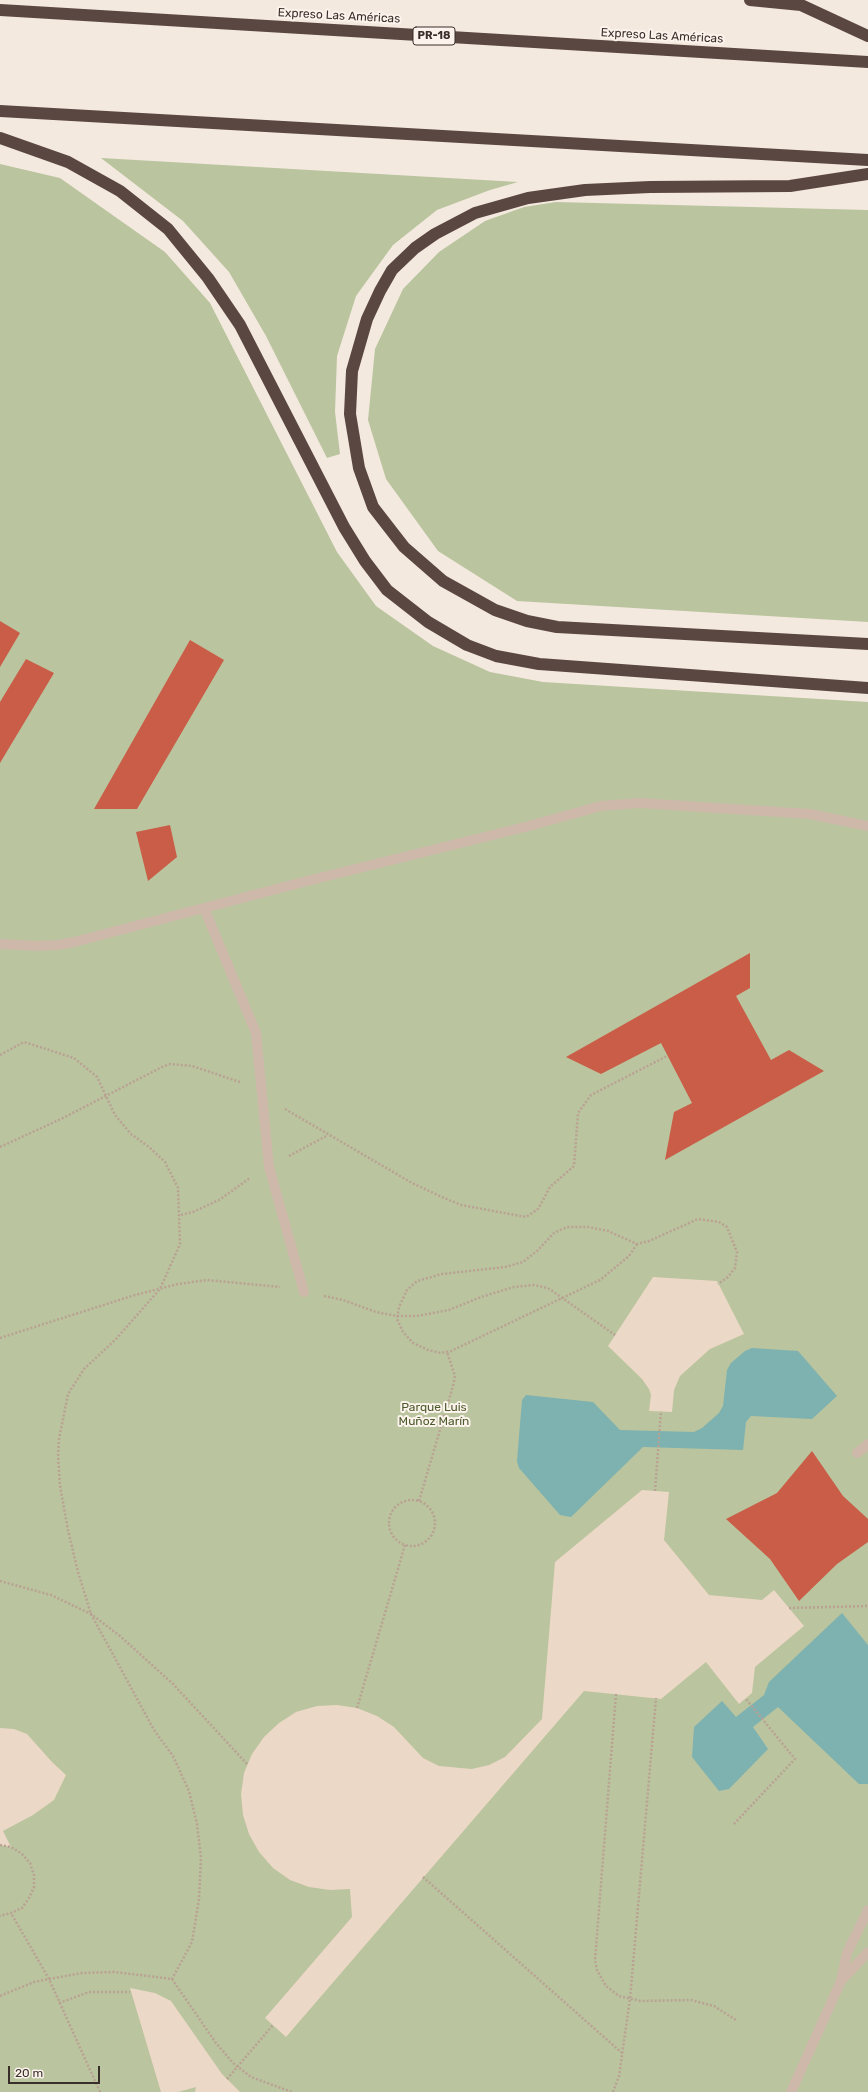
<!DOCTYPE html>
<meta charset="utf-8">
<style>
body{margin:0}
#map{position:relative;width:868px;height:2092px;overflow:hidden;background:#f4e9df;font-family:Rubik,sans-serif}
canvas{display:block}
.scale{position:absolute;left:8px;top:2066px;width:92px;height:18px;box-sizing:border-box;border:2px solid #3a2e2a;border-top:0;padding-left:5px;font-size:12px;line-height:14px;white-space:nowrap;color:#3a2e2a;-webkit-text-stroke:3px #fbf3ec;paint-order:stroke}
</style>
<div id="map">
<canvas width="868" height="2092"></canvas>
<div class="scale">20 m</div>
</div>
<script>
const c = document.querySelector('canvas').getContext('2d');
c.lineJoin = 'round';
function fill(path, color) { c.fillStyle = color; c.fill(path, 'evenodd'); }
const shape = rows => new Path2D(rows.map(r => 'M' + r).join(''));
function trace(path, color, width, dash) { c.strokeStyle = color; c.lineWidth = width; c.lineCap = dash ? 'butt' : 'round'; c.setLineDash(dash || []); c.stroke(path); }
function drawText(font, color, halo, rows, align = 'center') {
  c.font = font + ' Rubik,sans-serif'; c.lineWidth = 4; c.setLineDash([]); c.textBaseline = 'middle'; c.strokeStyle = halo; c.fillStyle = color; for (const [text, x, y, turn = 0] of rows) {
    c.save(); c.translate(x, y); c.rotate((+turn || 0) * Math.PI / 180); c.textAlign = isNaN(turn) ? turn : align; if (halo) c.strokeText(text, 0, 0); c.fillText(text, 0, 0); c.restore();
  }
}
fill(shape([
 [101,158,518,182,490,190,437,210,393,245,356,296,337,356,335,412,340,454,327,458,266,336,229,272,183,221],
 [0,164,60,178,165,252,210,303,337,552,376,606,433,646,490,672,543,682,868,702,868,2092,0,2092],
 [556,202,868,210,868,622,517,601,438,551,386,479,368,420,375,349,403,289,439,252,485,221,524,207]
]), '#bac49e');
fill(shape([
 [653,1277,717,1281,744,1334,710,1349,680,1376,674,1390,672,1412,649,1411,651,1395,649,1389,642,1379,608,1346],
 [642,1490,669,1492,664,1540,709,1595,762,1600,774,1590,804,1626,755,1667,752,1693,739,1704,706,1662,661,1699,584,1691,286,2037,265,2018,352,1917,350,1889,330,1890,309,1887,290,1880,273,1868,259,1852,249,1834,243,1815,241,1794,244,1773,252,1754,264,1737,279,1723,296,1712,317,1706,337,1705,357,1708,377,1716,394,1727,423,1758,439,1766,472,1769,489,1765,505,1757,542,1719,555,1562],
 [0,1728,14,1729,27,1734,52,1762,66,1775,54,1800,33,1815,3,1831,11,1847,0,1845],
 [130,1988,155,1993,171,2001,222,2074,240,2092,195,2092,196,2087,178,2092,161,2092]
]), '#ecd8c6');
fill(shape([
 [752,1348,798,1351,837,1396,812,1419,751,1416,746,1422,743,1450,643,1447,571,1517,560,1515,519,1468,517,1461,522,1400,526,1395,593,1402,620,1430,694,1432,702,1428,719,1413,723,1406,727,1370,731,1363,745,1351],
 [842,1613,868,1645,868,1784,859,1784,778,1707,753,1727,768,1749,729,1789,719,1791,692,1757,694,1727,722,1701,736,1717,764,1695,769,1682]
]), '#7db2b1');
fill(shape([
 [0,621,20,633,0,667],
 [190,640,224,660,137,809,94,809],
 [26,659,54,673,0,763,0,702],
 [170,825,177,857,148,881,136,832],
 [750,953,750,988,736,996,771,1060,789,1050,824,1071,665,1160,674,1112,692,1103,661,1043,601,1074,566,1057],
 [812,1451,843,1496,868,1519,868,1542,837,1564,799,1601,770,1559,726,1519,777,1493]
]), '#ca5d47');
trace(shape([
 [0,1055,24,1042,74,1058,97,1077,115,1115,131,1134,149,1147,165,1162,178,1188,180,1244,160,1289,116,1339,84,1369,68,1394,59,1439,58,1456,60,1486,68,1530,78,1572,91,1614,154,1730,173,1756,189,1791,197,1824,201,1858,199,1899,192,1942,172,1979],
 [285,1109,412,1183,442,1197,461,1205,526,1217,538,1209,550,1187,574,1166,578,1113,591,1095,667,1056],
 [0,1147,61,1119,162,1067,170,1064,192,1066,240,1082],
 [289,1156,328,1135],
 [181,1215,193,1212,219,1200,250,1178],
 [637,1244,629,1256,600,1280,451,1351,441,1353,428,1350,413,1343,403,1332,397,1319,399,1307,407,1290,417,1281,442,1274,505,1267,523,1262,537,1251,554,1233,567,1227,588,1227,608,1231,637,1244,649,1241,698,1219,719,1222,727,1227,737,1252,735,1268,728,1277,718,1284],
 [324,1296,343,1300,376,1312,397,1316,417,1316,449,1310,481,1297,514,1287,534,1285,548,1288,615,1335],
 [0,1338,135,1295,178,1284,207,1280,280,1287],
 [655,1491,661,1411],
 '389 1523a23 23 0 1 1 46 0a23 23 0 1 1-46 0Z',
 [419,1501,453,1386,455,1376,447,1352],
 [0,1581,51,1595,91,1614,120,1636,173,1684,248,1765],
 [789,1608,868,1606],
 [616,1694,595,1960,597,1970,606,1986,619,1996,641,2001,691,2000,714,2006,736,2020],
 [357,1708,405,1545],
 [734,1824,795,1759,746,1699],
 [0,1845,11,1847,22,1854,30,1863,34,1875,34,1887,29,1898,22,1908,11,1913,0,1916],
 [423,1877,622,2053],
 [172,1979,216,2043,233,2063,251,2077,292,2092],
 [0,1996,34,1982,49,1979,11,1913],
 [59,2003,89,1992,130,1992],
 [227,2079,273,2025],
 [100,2092,49,1979,82,1973,115,1972,172,1979],
 [613,2092,619,2076,630,1999,656,1698]
]), '#b9a194', 2.5, [2, 2]);
trace(shape([
 [204,908,256,1033,269,1167,304,1292],
 [0,944,37,946,58,945,74,942,311,880,529,826,601,806,640,803,810,814,868,826],
 [857,1453,868,1444],
 [841,1981,868,1952],
 [791,2092,841,1981,847,1953,868,1910]
]), '#cdb8aa', 10);
trace(shape([
 [750,0,801,5,868,36],
 [0,10,868,62],
 [0,111,868,160],
 [0,138,68,162,120,191,168,229,208,278,240,325,344,527,365,561,387,590,428,622,467,645,496,656,539,664,868,688],
 [868,174,790,186,650,187,585,190,528,198,475,213,435,234,415,248,392,270,380,291,367,319,352,371,350,414,359,468,373,507,404,547,443,581,495,610,527,621,557,627,868,644]
]), '#5b4741', 12);
for (const [x, y, w] of [
 [434,36,42]
]) { const box = new Path2D(); box.roundRect(x - w / 2, y - 9, w, 18, 3); c.fillStyle = '#fbf3ec'; c.fill(box); trace(box, '#3a2e2a', 1); }
drawText('bold 11px', '#3a2e2a', null, [
 ["PR-18",434,36]
]);
drawText('12px', '#3a2e2a', '#fbf3ec', [
 ["Expreso Las Américas",339,16,3],
 ["Expreso Las Américas",662,36,3]
]);
drawText('12px', '#4c5a2c', '#fbf3ec', [
 ["Parque Luis",434,1408],
 ["Muñoz Marín",434,1422]
]);
</script>
